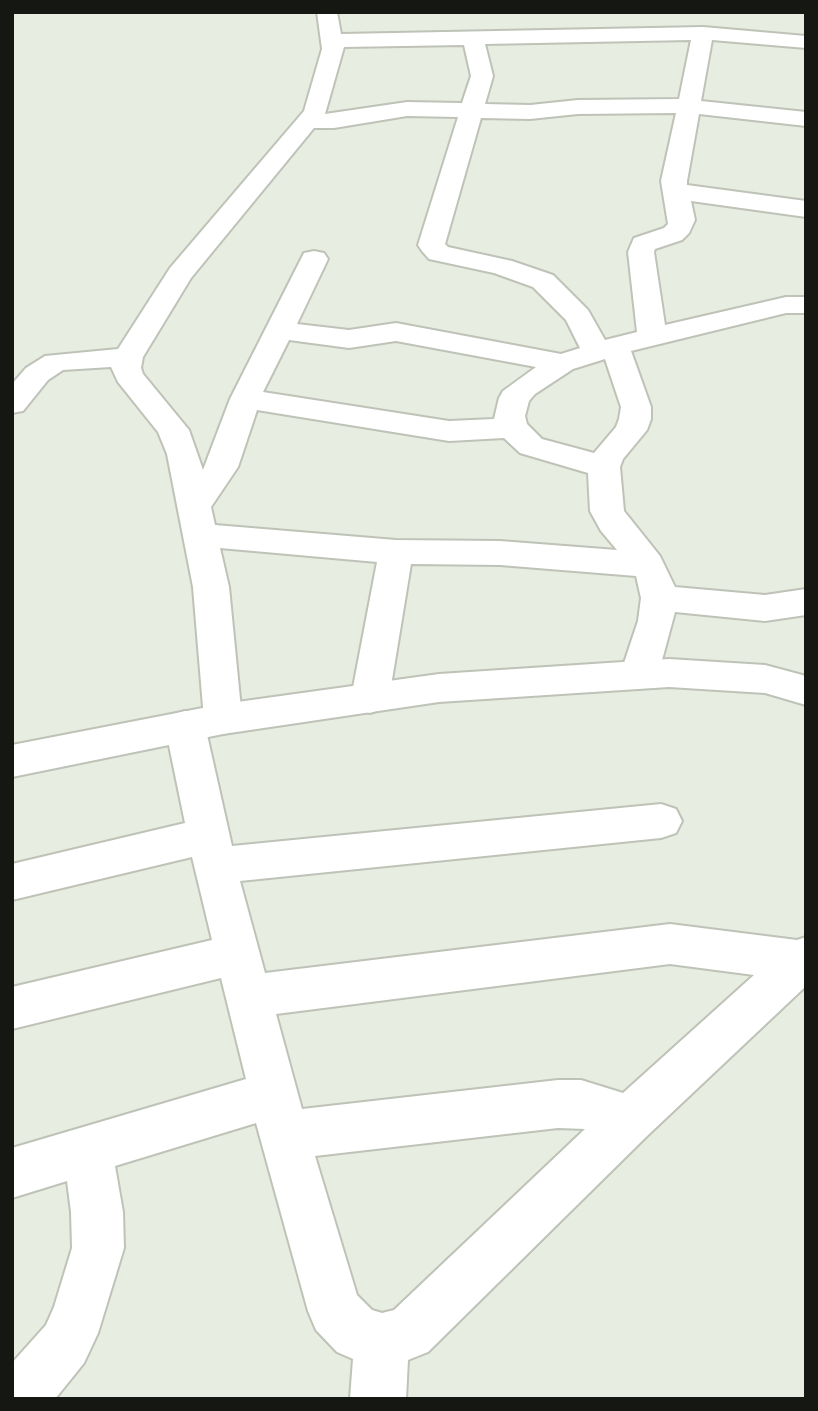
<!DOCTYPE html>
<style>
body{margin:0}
#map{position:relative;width:818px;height:1411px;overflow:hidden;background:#e8ede1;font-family:Manrope,sans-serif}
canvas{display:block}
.frame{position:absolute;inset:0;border:14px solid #151713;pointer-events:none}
</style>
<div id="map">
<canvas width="818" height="1411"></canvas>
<div class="frame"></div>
</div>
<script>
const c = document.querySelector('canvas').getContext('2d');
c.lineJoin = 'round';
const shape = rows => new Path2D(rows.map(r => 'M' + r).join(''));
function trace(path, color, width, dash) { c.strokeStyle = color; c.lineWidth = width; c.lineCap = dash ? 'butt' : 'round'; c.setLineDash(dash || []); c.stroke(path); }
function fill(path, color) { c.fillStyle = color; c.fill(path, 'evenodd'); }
const minor = shape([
 [317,12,337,12,341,34,703,27,806,36,806,48,712,40,701,101,806,112,806,126,699,114,687,181,687,185,806,201,806,217,691,201,695,220,689,233,682,240,655,249,654,252,665,325,786,297,806,297,806,313,786,313,631,351,651,407,651,419,647,430,623,459,620,467,624,511,660,556,675,587,765,595,806,589,806,615,765,621,675,612,658,675,652,685,639,689,626,685,620,675,638,621,641,598,636,576,500,565,411,564,389,698,384,708,370,713,356,708,351,698,377,562,220,548,229,587,242,719,237,730,223,734,209,730,204,719,193,587,167,454,158,432,118,382,111,367,63,370,48,380,23,411,12,413,12,384,26,368,45,356,118,349,170,268,304,111,322,49,317,12],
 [691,40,679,99,578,100,530,105,485,104,493,76,485,44,691,40],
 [464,45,471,76,462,103,407,102,325,114,344,47,464,45],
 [676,113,661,181,668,224,664,228,634,238,628,252,637,332,605,340,588,310,553,275,512,261,448,247,445,244,481,118,530,119,578,114,676,113],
 [407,116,458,117,418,245,422,251,429,259,494,273,533,287,566,320,580,348,561,354,396,323,349,330,297,324,328,259,324,253,314,251,304,253,230,399,203,470,189,430,143,374,141,368,143,357,191,278,314,128,334,128,407,116],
 [289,340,349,348,396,341,536,367,503,391,499,398,494,419,449,421,263,392,289,340],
 [605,359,621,407,619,419,616,427,594,453,542,439,527,424,525,416,529,401,535,394,573,369,605,359],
 [257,410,449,441,504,438,520,453,588,473,590,511,601,531,617,550,500,541,396,540,215,525,211,507,238,467,257,410],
 [185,711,199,715,205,726,232,846,661,804,676,809,682,821,676,833,661,838,240,881,265,973,670,924,797,940,806,937,806,986,647,1136,428,1352,408,1360,406,1399,350,1399,353,1359,337,1352,316,1330,308,1311,256,1123,115,1166,123,1212,124,1248,98,1333,84,1363,55,1399,12,1399,12,1363,46,1325,54,1307,72,1248,71,1212,67,1181,12,1198,12,1148,246,1079,221,978,12,1029,12,987,212,940,192,857,12,900,12,864,185,823,165,726,171,715,185,711],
 [670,964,754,975,623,1093,581,1080,558,1080,302,1109,276,1014,670,964],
 [558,1128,585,1129,394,1310,382,1313,372,1310,357,1295,315,1156,558,1128]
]);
const tertiary = shape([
 [669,659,765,665,806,676,806,705,765,693,669,687,439,702,223,734,12,777,12,745,223,704,439,674,669,659]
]);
trace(minor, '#bec2b7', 4);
trace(tertiary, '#bec2b7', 4);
fill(minor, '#fff');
fill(tertiary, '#fff');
</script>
